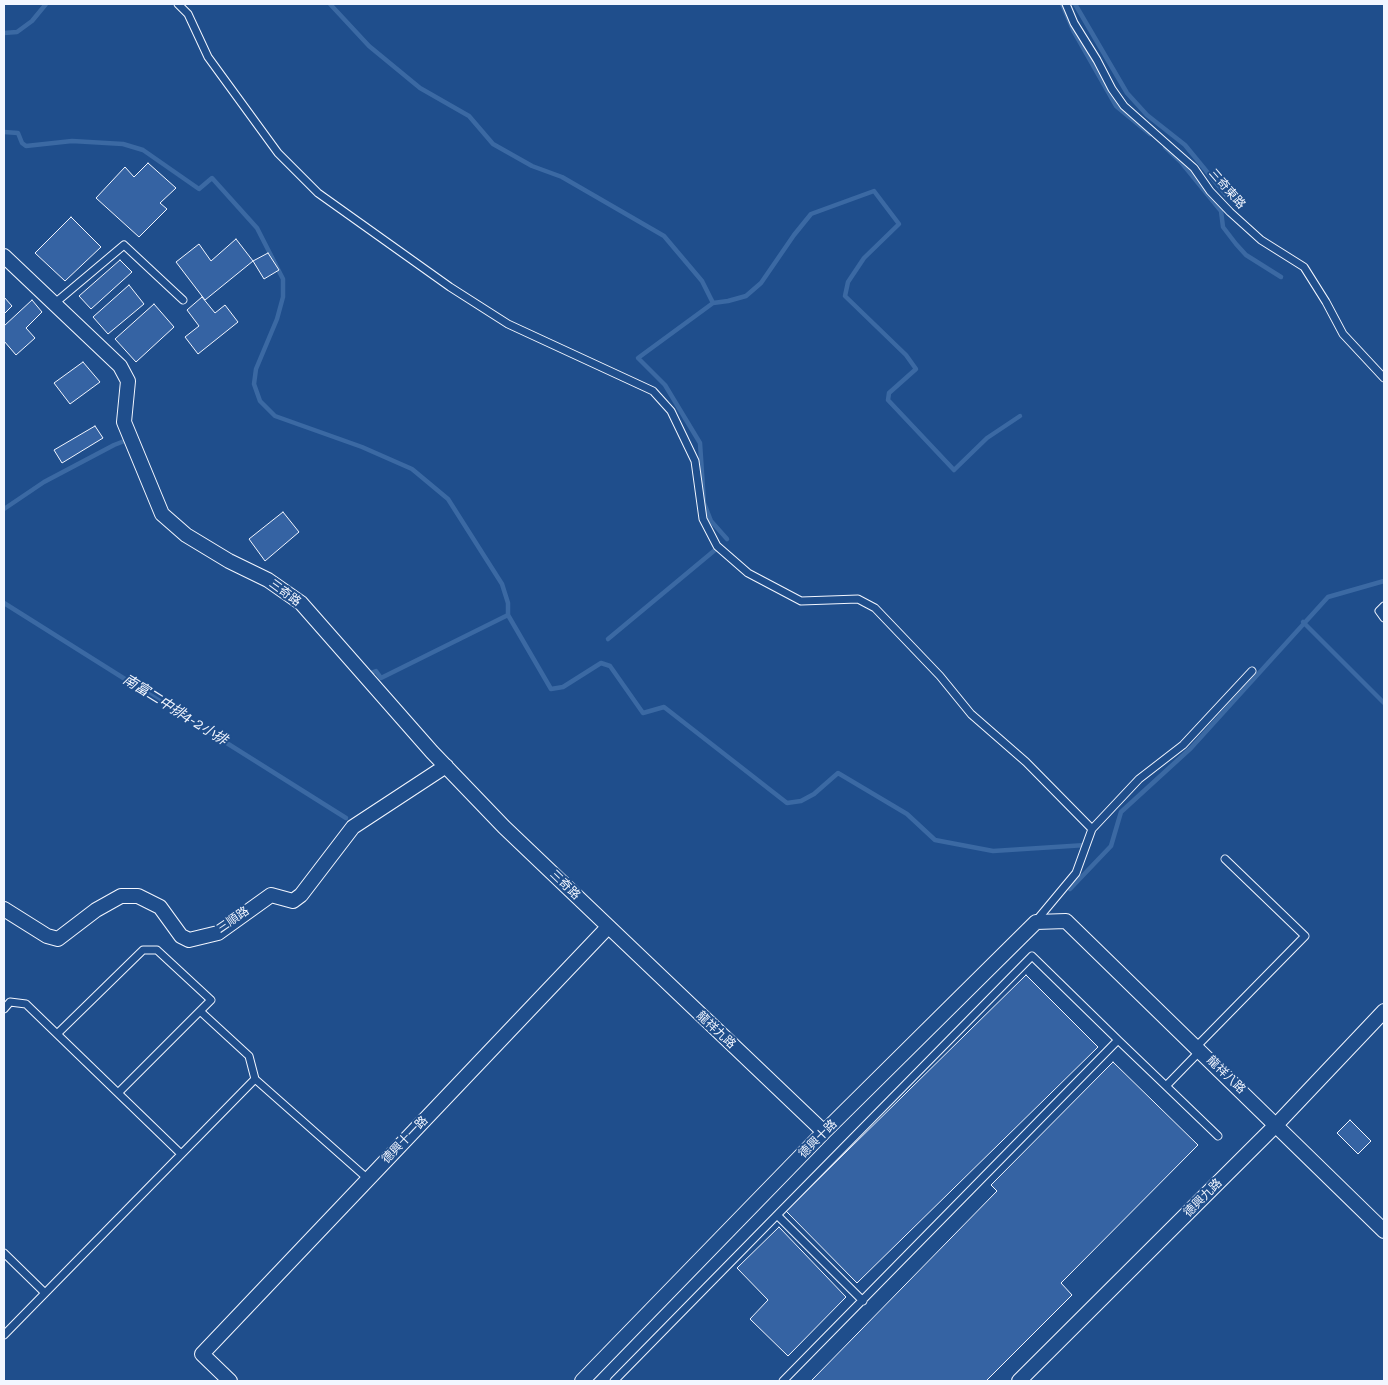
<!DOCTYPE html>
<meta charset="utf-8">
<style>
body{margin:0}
#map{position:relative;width:1388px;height:1385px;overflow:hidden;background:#1f4e8c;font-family:"Roboto Serif",serif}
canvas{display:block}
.frame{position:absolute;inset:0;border:5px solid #f2f6ff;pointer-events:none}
</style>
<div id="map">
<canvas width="1388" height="1385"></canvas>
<div class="frame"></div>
</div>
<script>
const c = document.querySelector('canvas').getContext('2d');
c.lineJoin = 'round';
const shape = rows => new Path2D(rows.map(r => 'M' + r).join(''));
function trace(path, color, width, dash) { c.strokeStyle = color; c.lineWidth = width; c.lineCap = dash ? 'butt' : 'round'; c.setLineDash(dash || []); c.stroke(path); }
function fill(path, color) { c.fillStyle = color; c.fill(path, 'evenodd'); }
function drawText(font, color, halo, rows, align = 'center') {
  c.font = font + ' "Roboto Serif","Noto Sans TC",serif'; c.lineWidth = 4; c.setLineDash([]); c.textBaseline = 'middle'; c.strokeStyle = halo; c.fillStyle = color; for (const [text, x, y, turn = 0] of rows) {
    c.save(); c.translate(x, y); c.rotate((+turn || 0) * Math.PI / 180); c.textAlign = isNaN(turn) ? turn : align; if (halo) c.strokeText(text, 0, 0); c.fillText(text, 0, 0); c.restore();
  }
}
trace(shape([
 [330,4,369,46,420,88,469,116,493,144,532,166,562,177,664,236,702,281,713,303,728,301,746,296,761,283,794,235,811,214,874,191,899,224,864,258,848,282,845,296,906,355,916,369,889,393,888,400,954,470,987,438,1020,416],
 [1062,4,1074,32,1116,106,1150,134],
 [1075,4,1127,93,1147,115,1185,145,1226,195],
 [4,33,17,32,32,21,46,4],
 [4,132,18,133,22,143,26,146,72,141,123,144,143,150,199,189,212,178,257,228,283,279,283,297,277,319,256,369,254,384,260,401,275,416,362,447,412,469,448,499,502,584,508,603,508,615,551,689,563,687,601,663,610,666,643,713,664,707,787,803,801,801,814,794,838,773,907,814,935,840,993,851,1086,845],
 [1165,147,1181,162,1221,211,1223,227,1236,244,1246,255,1281,277],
 [713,303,638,358,665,385,700,443,704,503,711,521,727,539],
 [4,509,44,482,114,445,127,440,128,442],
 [4,603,346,818],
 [1303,622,1384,703],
 [608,639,715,550],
 [368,674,376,671,381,678,508,615],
 [1070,889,1111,846,1121,812,1191,748,1328,597,1384,581]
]), '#3b69a3', 4.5);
const building = shape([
 [148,163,176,188,160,203,167,209,139,237,96,198,125,167,134,177,148,163],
 [71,217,101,247,65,281,35,253,71,217],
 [236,239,253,261,205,300,176,262,199,244,211,261,236,239],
 [268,253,279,270,264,279,253,261,268,253],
 [120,260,132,272,91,309,79,296,120,260],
 [129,285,144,304,108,334,93,317,129,285],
 [4,297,12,306,4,314,4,297],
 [202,297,215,313,225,305,238,322,198,354,185,337,199,326,187,310,202,297],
 [32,300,42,312,26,328,35,338,16,355,4,341,4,326,32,300],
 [154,304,174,327,136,362,115,339,154,304],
 [83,362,100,382,70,404,54,383,83,362],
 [95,426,103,438,62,463,54,450,95,426],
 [283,512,299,532,265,561,249,539,283,512],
 [1026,975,1098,1047,857,1283,786,1211,1026,975],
 [1113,1062,1198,1145,1061,1283,1072,1295,986,1381,811,1381,997,1191,991,1185,1113,1062],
 [1350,1120,1371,1141,1358,1154,1337,1133,1350,1120],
 [779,1227,846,1297,788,1356,750,1319,768,1300,737,1268,779,1227]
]);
fill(building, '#3563a3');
trace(building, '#f2f6ff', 1);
const lane = shape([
 [178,4,188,14,208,57,278,153,318,193,450,287,508,324,653,391,671,411,695,461,703,519,717,546,748,573,801,601,858,599,875,608,940,676,971,714,1026,762,1092,829],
 [1066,4,1074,23,1097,60,1112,89,1124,106,1194,168,1210,191,1230,212,1261,240,1304,267,1326,302,1343,334,1384,378],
 [55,303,124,245,183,300],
 [1384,606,1379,611,1384,618],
 [1036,921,1076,873,1092,829,1139,779,1183,745,1252,671],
 [4,1009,10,1002,26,1004,181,1154],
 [57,1034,143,950,157,950,211,1000,200,1011,249,1056,255,1079],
 [1196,1047,1305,936,1225,859],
 [1200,1051,1166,1086,1218,1136],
 [118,1093,200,1011],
 [4,1253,45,1293],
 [863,1301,777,1215,1032,956,1118,1040],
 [4,1335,255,1079,368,1179],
 [614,1381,777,1215],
 [783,1381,1118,1040,1166,1086]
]);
const street = shape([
 [4,256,120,366,128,381,124,422,162,514,186,535,229,561,268,580,301,603,432,752,504,827,824,1132],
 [4,909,47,936,58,939,96,910,121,896,138,896,160,907,181,936,189,940,218,933,271,895,293,901,301,895,353,827,446,766],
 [230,1381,202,1354,608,927],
 [582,1381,824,1132,1036,922,1066,921,1384,1231],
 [1019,1381,1277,1124,1384,1011]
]);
trace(lane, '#f2f6ff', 9);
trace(street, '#f2f6ff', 16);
trace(lane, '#1f4e8c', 7);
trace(street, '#1f4e8c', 14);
drawText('12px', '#f2f6ff', '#1f4e8c', [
 ["三奇東路",1227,189,49],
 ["三奇路",285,593,36],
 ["三奇路",565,885,44],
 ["三順路",233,920,-35],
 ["龍祥九路",716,1030,43],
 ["龍祥八路",1226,1075,44],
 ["德興十路",818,1139,-45],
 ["德興十一路",405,1140,-46],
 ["德興九路",1203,1198,-45]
]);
drawText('italic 14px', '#f2f6ff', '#1f4e8c', [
 ["南富二中排4-2小排",175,710,32]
]);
</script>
